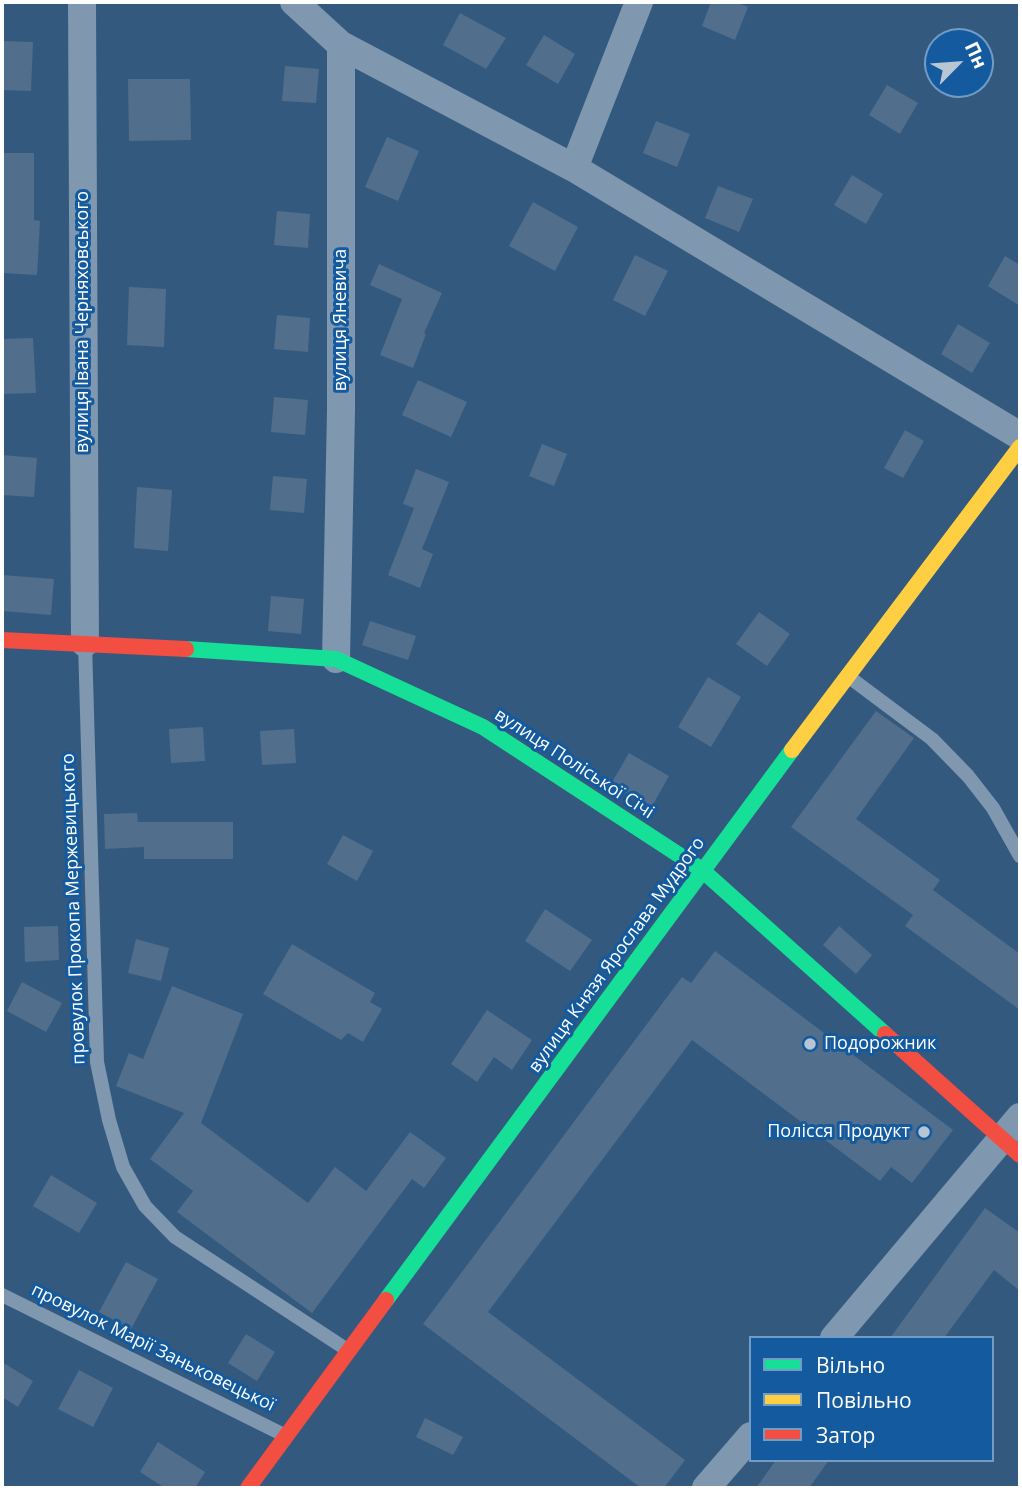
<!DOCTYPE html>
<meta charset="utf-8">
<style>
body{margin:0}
#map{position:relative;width:1022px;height:1490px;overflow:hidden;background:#34597e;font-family:"Open Sans",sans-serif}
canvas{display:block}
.frame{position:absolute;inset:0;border:4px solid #fff;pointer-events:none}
.legend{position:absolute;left:749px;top:1336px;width:245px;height:126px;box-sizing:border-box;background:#145a9e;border:2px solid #729cc5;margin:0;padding:9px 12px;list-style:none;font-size:21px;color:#fff}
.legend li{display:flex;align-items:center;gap:14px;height:35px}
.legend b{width:35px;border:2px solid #729cc5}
.north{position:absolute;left:924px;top:28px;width:70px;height:70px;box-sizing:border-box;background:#145a9e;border:2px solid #729cc5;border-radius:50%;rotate:65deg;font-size:19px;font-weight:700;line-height:28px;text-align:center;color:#fff}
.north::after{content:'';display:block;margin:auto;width:24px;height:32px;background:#b8c5d2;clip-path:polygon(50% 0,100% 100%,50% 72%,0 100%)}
</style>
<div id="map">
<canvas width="1022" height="1490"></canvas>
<div class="frame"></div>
<ul class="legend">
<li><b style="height:9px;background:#16e098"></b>Вільно</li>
<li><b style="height:9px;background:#ffcf43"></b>Повільно</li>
<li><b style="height:9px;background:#f24e42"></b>Затор</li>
</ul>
<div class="north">Пн</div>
</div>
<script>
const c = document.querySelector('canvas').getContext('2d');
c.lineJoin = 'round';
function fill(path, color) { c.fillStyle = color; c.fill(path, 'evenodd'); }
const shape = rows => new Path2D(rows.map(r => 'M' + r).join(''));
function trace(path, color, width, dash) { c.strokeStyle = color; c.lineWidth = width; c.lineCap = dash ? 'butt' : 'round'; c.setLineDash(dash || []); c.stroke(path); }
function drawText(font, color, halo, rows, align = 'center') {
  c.font = font + ' "Open Sans",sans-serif'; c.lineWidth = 6; c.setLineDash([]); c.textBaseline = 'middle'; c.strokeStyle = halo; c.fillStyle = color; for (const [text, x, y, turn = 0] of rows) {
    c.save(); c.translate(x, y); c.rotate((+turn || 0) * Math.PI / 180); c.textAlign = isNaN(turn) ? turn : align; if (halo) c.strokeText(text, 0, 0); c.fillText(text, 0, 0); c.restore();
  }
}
fill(shape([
 [711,2,735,2,748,7,735,40,702,26],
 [460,13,506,38,486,69,443,45],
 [544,35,575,54,558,84,526,65],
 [2,41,33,42,31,91,2,90],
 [285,66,319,69,316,103,282,101],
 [128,79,190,79,191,140,129,141],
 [887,85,918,103,900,134,869,115],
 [656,121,690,134,677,167,643,153],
 [387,137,419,151,398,201,365,187],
 [2,153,34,153,34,220,40,221,37,275,2,273],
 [852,175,883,194,866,224,834,205],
 [718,186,753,199,739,232,705,218],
 [533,202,578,227,555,271,509,246],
 [277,211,310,214,308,248,274,245],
 [635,255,668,271,645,316,613,300],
 [1005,256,1020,265,1020,306,988,286],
 [379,264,442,293,424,333,426,334,413,368,380,355,402,299,370,285],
 [129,287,166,289,164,347,127,345],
 [277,315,310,318,308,352,274,349],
 [958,324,990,343,972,373,941,354],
 [33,338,36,393,2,394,2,339],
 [418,380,467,402,451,437,402,415],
 [274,397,308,400,305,435,271,432],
 [905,430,924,441,903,478,884,468],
 [542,444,567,454,554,486,529,476],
 [2,455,37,458,34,497,2,495],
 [416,469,449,482,422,549,433,554,420,588,388,575,414,508,403,504],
 [273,476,307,479,304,513,270,510],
 [137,487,172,490,168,551,134,548],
 [2,575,54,579,51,615,2,611],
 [271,596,304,599,301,634,268,631],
 [759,612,790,634,767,666,736,644],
 [370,621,416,636,408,660,362,645],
 [708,677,741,697,711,747,678,727],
 [876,711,914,738,856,819,940,880,933,890,1020,954,1020,1010,905,926,913,915,791,827],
 [203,727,205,761,171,763,169,729],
 [294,729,296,763,262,765,260,731],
 [629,753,669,776,650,810,611,784],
 [137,813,138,822,233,822,233,859,144,859,144,847,105,849,104,814],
 [343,835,373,851,357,881,327,864],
 [545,909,592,940,570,971,525,941],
 [58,926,59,960,25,962,24,927],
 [839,926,872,955,856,974,823,945],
 [136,939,169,948,161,981,128,973],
 [292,944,375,993,370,1002,382,1009,363,1042,348,1033,341,1040,263,994],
 [715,951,953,1130,912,1183,891,1167,880,1181,692,1040,488,1312,685,1460,664,1488,641,1488,423,1324,682,977,691,983],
 [22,982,62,1003,46,1032,7,1011],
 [172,986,243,1014,201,1123,308,1203,335,1167,366,1191,410,1132,446,1158,424,1188,412,1179,312,1313,177,1212,193,1191,150,1159,184,1113,116,1086,129,1053,143,1059],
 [487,1010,532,1040,512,1070,494,1057,477,1082,451,1064],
 [51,1175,97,1203,79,1233,33,1206],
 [985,1208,1020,1233,1020,1291,994,1270,944,1338,890,1338],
 [126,1262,158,1279,131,1329,99,1312],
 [246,1334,275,1352,257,1381,228,1363],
 [2,1362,33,1381,18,1407,2,1397],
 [79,1370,113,1388,93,1427,58,1409],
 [425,1418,463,1437,453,1455,416,1437],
 [158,1442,205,1472,195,1488,165,1488,140,1472],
 [776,1460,829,1460,809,1488,756,1488]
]), '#516f8c');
trace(shape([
 [85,643,97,1062,109,1120,123,1167,145,1206,175,1237,349,1351],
 [849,677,932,739,968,776,993,808,1020,856],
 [2,1295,286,1436]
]), '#7f97af', 14);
trace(shape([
 [82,2,85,643],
 [294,2,341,45,341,410,336,659],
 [341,45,574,168,1020,436],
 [574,168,639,2],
 [834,1338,1020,1117],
 [706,1488,751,1436]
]), '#7f97af', 28);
trace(shape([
 [186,649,336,659,483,727,702,870,885,1034],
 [386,1300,792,750]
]), '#16e098', 16);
trace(shape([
 [792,750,1020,447]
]), '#ffcf43', 16);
trace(shape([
 [2,640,186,649],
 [885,1034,1020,1155],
 [248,1488,386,1300]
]), '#f24e42', 16);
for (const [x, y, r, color] of [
 [810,1044,7,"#b8c5d2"],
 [924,1132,7,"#b8c5d2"]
]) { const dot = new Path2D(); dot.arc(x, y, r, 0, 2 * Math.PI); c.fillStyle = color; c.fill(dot); trace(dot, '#145a9e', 2.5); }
drawText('18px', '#fff', '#145a9e', [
 ["вулиця Яневича",341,320,-90],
 ["вулиця Івана Черняховського",83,322,-90],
 ["вулиця Поліської Січі",574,764,33],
 ["провулок Прокопа Мержевицького",74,909,-92],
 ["вулиця Князя Ярослава Мудрого",617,955,-54],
 ["провулок Марії Заньковецької",153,1348,26]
]);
drawText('18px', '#fff', '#145a9e', [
 ["Подорожник",824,1044],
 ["Полісся Продукт",910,1132,"right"]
], 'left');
</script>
